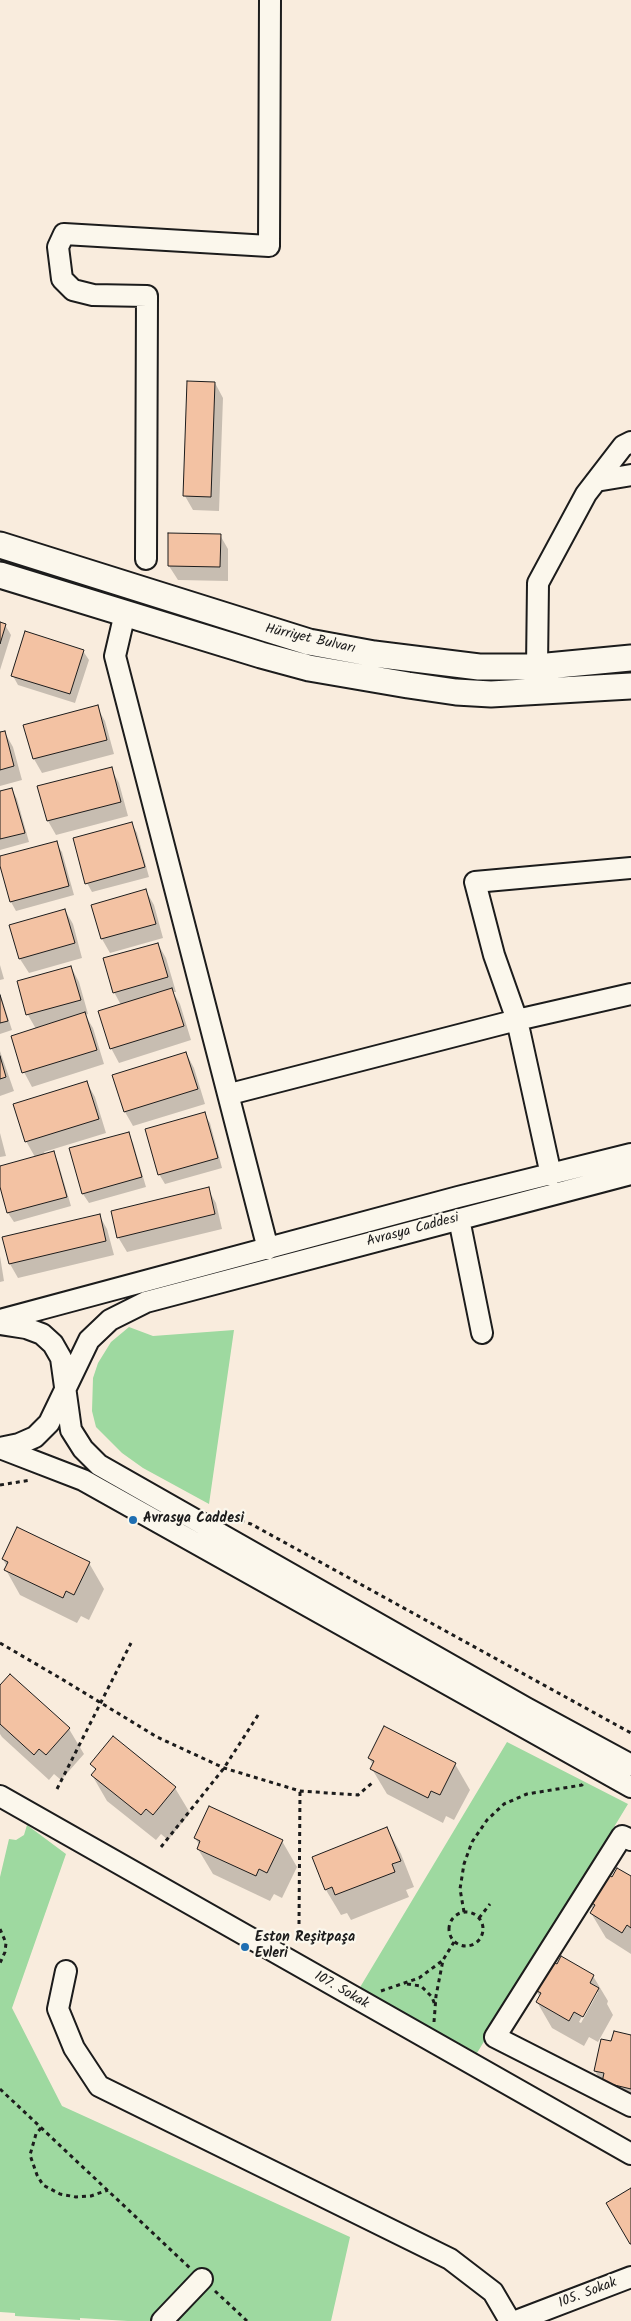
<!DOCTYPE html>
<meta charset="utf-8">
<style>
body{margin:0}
canvas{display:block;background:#f9ecdd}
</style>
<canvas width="631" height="2321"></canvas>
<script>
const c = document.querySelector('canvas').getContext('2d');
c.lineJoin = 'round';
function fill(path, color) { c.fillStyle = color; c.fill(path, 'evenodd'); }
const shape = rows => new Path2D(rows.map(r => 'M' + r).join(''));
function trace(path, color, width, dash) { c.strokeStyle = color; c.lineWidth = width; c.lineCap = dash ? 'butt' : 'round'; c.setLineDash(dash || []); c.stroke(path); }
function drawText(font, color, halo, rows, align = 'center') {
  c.font = font + ' Kalam,sans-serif'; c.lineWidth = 4.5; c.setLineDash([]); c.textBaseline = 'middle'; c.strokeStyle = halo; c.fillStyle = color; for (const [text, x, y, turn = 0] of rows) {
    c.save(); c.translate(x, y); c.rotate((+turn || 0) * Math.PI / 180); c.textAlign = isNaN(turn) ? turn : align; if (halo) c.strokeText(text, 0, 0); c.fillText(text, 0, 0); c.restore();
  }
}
fill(shape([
 [129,1327,153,1336,234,1330,209,1504,143,1468,122,1453,96,1427,92,1411,93,1378,98,1363,111,1342],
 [507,1742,628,1804,477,2053,359,1989],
 [27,1825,66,1854,12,2008,62,2106,350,2237,331,2321,128,2321,80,2318,80,2320,15,2316,15,2313,0,2312,0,1877,9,1839,16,1840,24,1835]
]), '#9ed9a0');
fill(shape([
 [215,383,223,398,219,511,193,510,185,496],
 [170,534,220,535,228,549,228,581,178,580,169,566],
 [0,623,5,625,11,635,0,670],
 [83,651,89,660,75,703,18,685,13,676],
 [97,707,105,721,114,754,42,773,34,759,25,726],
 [5,733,13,747,22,780,0,786,0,734],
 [111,768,119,783,128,816,56,835,48,821],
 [12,789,17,799,29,842,0,850,0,792],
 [132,824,137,833,149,877,92,892,87,883],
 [56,843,62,852,74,895,16,911,11,902,0,858],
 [146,891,154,905,163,938,110,953,102,939,92,906],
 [65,910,73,924,82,958,29,973,20,959],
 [158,944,166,958,176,992,173,992,180,1004,191,1040,119,1063,111,1048,121,1005,114,992],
 [0,965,4,979,0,980],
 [71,967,79,982,88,1014,85,1015,93,1028,104,1064,32,1087,24,1072,36,1029,28,1015,18,982],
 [0,993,12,1030,0,1034],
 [0,1051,14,1091,0,1096],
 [186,1053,194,1068,205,1104,133,1126,125,1112],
 [87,1083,95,1097,106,1133,44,1152,45,1154,53,1152,58,1162,71,1206,14,1222,8,1213,0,1182,0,1167,35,1157,26,1141],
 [204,1114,210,1123,222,1168,165,1184,159,1174],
 [0,1133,6,1156,0,1157],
 [128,1133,133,1143,146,1187,89,1203,83,1194],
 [208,1189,216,1203,222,1229,127,1252,118,1237],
 [99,1215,107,1229,114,1255,18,1278,10,1264,3,1238],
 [0,1256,4,1281,0,1282],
 [18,1528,89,1563,104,1589,89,1620,81,1616,77,1623,20,1595,6,1570,7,1567,3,1559],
 [0,1687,69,1729,84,1754,61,1780,54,1774,49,1780,2,1737,0,1734],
 [369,1758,455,1764,470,1790,454,1820,446,1816,443,1823,387,1794,372,1769,373,1765],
 [92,1764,175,1788,190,1813,168,1840,161,1834,156,1840,107,1801,92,1775,96,1771],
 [387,1828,401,1854,414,1887,406,1890,409,1897,351,1920,347,1913,341,1915,326,1890,314,1857],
 [195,1838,282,1841,297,1867,282,1898,274,1894,270,1901,213,1874,198,1849,200,1846],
 [612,1878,631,1878,631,1954,606,1938,591,1913,593,1910,587,1899],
 [593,1976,608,2001,607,2004,613,2015,598,2042,589,2037,584,2046,552,2028,537,2002,540,1997,535,1989],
 [595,1992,598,1992,581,2023,579,2022],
 [631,2036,631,2111,610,2097,595,2071,612,2042]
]), '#0003');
const building = shape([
 [187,381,215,382,211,497,183,496,187,381],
 [168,533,221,534,220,567,168,566,168,533],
 [0,622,6,624,0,644,0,622],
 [25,631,84,650,70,694,11,676,25,631],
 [98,705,107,740,33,759,23,725,98,705],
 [5,731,14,766,0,770,0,732,5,731],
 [112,767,121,802,47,821,37,786,112,767],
 [12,788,25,833,0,839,0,791,12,788],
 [132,822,145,867,85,884,73,838,132,822],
 [57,841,69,886,10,902,0,866,0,856,57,841],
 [146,889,156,924,101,939,91,905,146,889],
 [65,909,75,943,19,959,9,925,65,909],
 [158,943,168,977,113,993,103,958,158,943],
 [71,966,81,1000,26,1015,17,981,71,966],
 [172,988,184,1026,110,1049,98,1011,172,988],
 [0,995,8,1021,0,1023,0,995],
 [85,1012,97,1050,22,1073,11,1036,85,1012],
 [186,1052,198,1089,124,1112,112,1075,186,1052],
 [0,1056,6,1077,0,1079,0,1056],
 [87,1081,99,1119,25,1142,13,1104,87,1081],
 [205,1112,218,1158,158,1175,145,1129,205,1112],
 [129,1132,142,1177,82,1194,69,1148,129,1132],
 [54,1151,67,1197,7,1213,0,1187,0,1166,54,1151],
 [209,1187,215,1214,117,1238,111,1211,209,1187],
 [100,1214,106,1241,9,1264,2,1237,100,1214],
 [17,1527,90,1562,74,1595,66,1591,63,1598,4,1570,8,1562,2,1559,17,1527],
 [10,1674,70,1728,46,1755,39,1749,34,1755,0,1724,0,1685,10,1674],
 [384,1726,456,1763,440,1795,431,1791,428,1798,370,1769,374,1761,368,1758,384,1726],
 [113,1736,176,1787,153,1815,146,1809,141,1815,91,1775,96,1769,90,1764,113,1736],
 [209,1806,283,1840,267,1873,259,1869,256,1876,197,1849,200,1841,194,1838,209,1806],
 [387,1827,401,1861,392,1864,395,1872,335,1895,332,1887,325,1890,312,1857,387,1827],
 [617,1868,631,1876,631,1928,627,1925,622,1933,590,1913,595,1905,586,1899,603,1871,612,1877,617,1868],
 [561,1956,594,1975,590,1983,599,1988,583,2017,574,2012,569,2021,536,2002,541,1993,533,1989,550,1960,557,1964,561,1956],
 [614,2031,631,2035,631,2089,602,2082,604,2073,594,2071,601,2039,611,2041,614,2031],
 [631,2188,631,2244,630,2244,606,2203,631,2188]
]);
fill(building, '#f3c2a3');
trace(building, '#1c1c1c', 1);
const minor = shape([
 [596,481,631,475],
 [146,559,147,296,93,295,73,290,62,279,58,247,64,234,269,246,270,0],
 [125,613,115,656,268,1249],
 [537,667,538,583,586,494,623,446,631,442],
 [230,1094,517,1020,494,955,475,882,631,868],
 [551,1175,517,1020,631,994],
 [459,1219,482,1333],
 [0,1320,458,1197,631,1154],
 [0,1324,26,1328,42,1334,53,1344,61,1358,71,1430,83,1449,99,1465,526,1708,631,1765],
 [0,1448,19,1444,35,1437,49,1423,89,1340,110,1320,146,1302,631,1174],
 [0,1448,83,1480,631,1787],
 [0,1796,631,2154],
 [631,1840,622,1836,495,2037,631,2106],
 [66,1971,58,2009,74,2048,99,2086,450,2259,493,2292,510,2321],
 [162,2321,202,2279],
 [516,2321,631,2277]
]);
const major = shape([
 [0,545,309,642,374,654,479,667,537,667,631,658],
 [0,575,261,655,309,668,408,685,456,692,491,694,631,686]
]);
trace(minor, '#1c1c1c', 24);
trace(major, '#1c1c1c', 29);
trace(shape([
 [0,1485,31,1480],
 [233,1518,251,1524,631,1733],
 [0,1643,60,1678,157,1737,224,1768,300,1791,358,1795,372,1783],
 [57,1789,131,1643],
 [161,1847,224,1768,260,1712],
 [464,1912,460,1889,464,1864,472,1842,487,1820,504,1804,527,1794,582,1785,584,1782],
 '449 1929a17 17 0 1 1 34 0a17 17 0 1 1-34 0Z',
 [479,1918,490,1904],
 [299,1924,300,1791],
 [0,1929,6,1943,5,1952,0,1963],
 [407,1984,421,1986,432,1997,435,2005],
 [381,1991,419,1978,442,1961],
 [434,2022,436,1996,443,1960,454,1942],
 [0,2089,190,2268],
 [41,2128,36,2134,30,2155,37,2175,43,2185,60,2194,76,2197,91,2196,108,2190],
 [215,2291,247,2321]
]), '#1c1c1c', 3, [4, 4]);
trace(minor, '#fbf7ec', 20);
trace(major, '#fbf7ec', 25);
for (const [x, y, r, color] of [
 [133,1520,5,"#1f6fb2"],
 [245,1947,5,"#1f6fb2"]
]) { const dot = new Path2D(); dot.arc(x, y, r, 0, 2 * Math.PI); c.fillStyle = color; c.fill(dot); trace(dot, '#fbf7ec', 2); }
drawText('14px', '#1c1c1c', '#fbf7ec', [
 ["Hürriyet Bulvarı",310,640,13],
 ["Avrasya Caddesi",413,1231,-15],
 ["107. Sokak",341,1991,30],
 ["105. Sokak",588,2294,-21]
]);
drawText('bold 14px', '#1c1c1c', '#fbf7ec', [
 ["Avrasya Caddesi",143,1520],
 ["Eston Reşitpaşa",255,1939],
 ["Evleri",255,1955]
], 'left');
</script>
